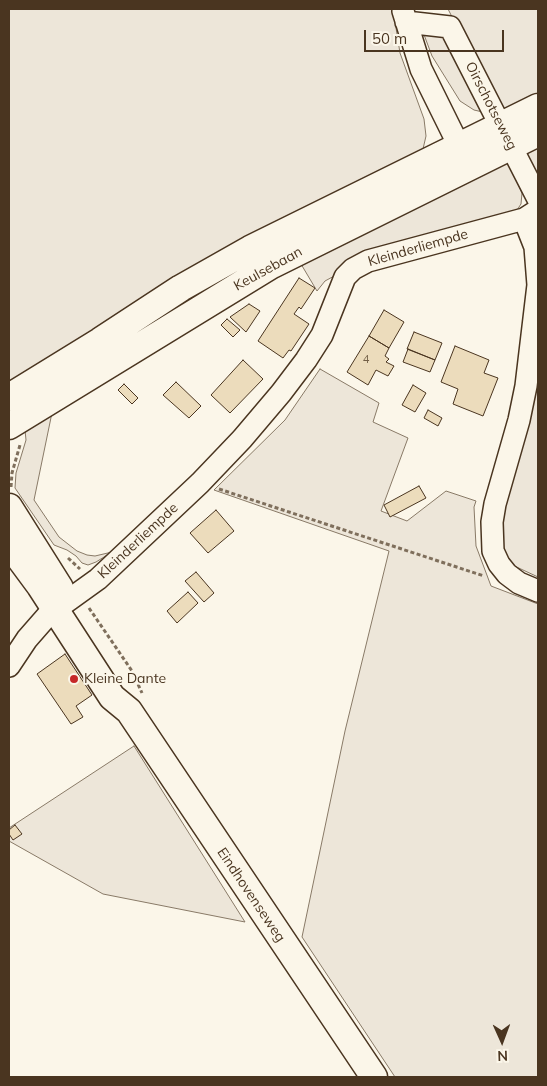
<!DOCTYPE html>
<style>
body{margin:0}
#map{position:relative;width:547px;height:1086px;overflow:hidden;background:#fbf6e9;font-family:Mulish,sans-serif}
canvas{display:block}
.frame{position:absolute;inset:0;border:10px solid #4a3520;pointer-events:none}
.north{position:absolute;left:477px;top:1016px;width:50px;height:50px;-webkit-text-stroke:4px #fbf6e9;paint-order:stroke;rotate:178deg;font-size:14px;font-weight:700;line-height:20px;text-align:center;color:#4a3520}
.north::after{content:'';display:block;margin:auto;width:18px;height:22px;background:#4a3520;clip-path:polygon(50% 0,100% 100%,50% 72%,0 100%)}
.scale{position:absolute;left:364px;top:30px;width:140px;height:22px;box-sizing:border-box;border:2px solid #4a3520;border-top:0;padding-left:6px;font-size:15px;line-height:18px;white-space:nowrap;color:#4a3520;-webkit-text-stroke:4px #fbf6e9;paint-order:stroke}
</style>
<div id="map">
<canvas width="547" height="1086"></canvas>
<div class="frame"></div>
<div class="north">N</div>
<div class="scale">50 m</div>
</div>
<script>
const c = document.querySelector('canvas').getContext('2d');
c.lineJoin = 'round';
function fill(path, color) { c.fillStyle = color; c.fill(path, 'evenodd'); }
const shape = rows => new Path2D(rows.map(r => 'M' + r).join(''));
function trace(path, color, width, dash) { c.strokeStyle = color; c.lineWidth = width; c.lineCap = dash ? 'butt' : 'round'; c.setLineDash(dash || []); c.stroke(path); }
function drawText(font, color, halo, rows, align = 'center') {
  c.font = font + ' Mulish,sans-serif'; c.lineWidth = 4; c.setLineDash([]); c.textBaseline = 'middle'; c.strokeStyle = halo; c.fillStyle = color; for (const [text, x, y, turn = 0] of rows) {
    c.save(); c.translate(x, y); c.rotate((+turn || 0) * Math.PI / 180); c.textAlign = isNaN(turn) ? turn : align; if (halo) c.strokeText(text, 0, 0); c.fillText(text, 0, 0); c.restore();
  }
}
const green = shape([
 [9,9,393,9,400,53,424,119,426,136,423,149,420,155,9,389,9,9],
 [448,9,538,9,538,94,500,111,448,9],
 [423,32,441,35,446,39,487,113,474,110,460,101,432,56,423,32],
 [538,140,538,184,517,151,538,140],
 [506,156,522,193,521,204,517,210,375,254,325,281,317,291,298,259,506,156],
 [538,349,538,577,508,563,500,541,499,511,538,349],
 [320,369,379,403,373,422,408,438,381,511,407,521,446,491,476,501,474,507,476,546,491,586,538,604,538,1077,395,1077,302,937,345,731,389,551,214,490,285,420,320,369],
 [54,403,34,500,59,537,77,551,87,555,95,556,112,552,96,562,88,565,82,563,76,556,67,550,54,545,15,488,16,473,26,440,25,430,54,403],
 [134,746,245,922,103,894,9,841,9,828,134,746]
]);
fill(green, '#ede6d9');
trace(green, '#887966', 1);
const building = shape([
 [299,278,315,288,301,309,299,307,294,314,309,324,291,351,289,350,283,358,258,341,299,278],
 [249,304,260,311,246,332,230,317,249,304],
 [384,310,404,322,389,348,369,336,384,310],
 [227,319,240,330,233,337,221,325,227,319],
 [414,332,442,343,435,360,407,349,414,332],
 [369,336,389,348,385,356,389,359,386,362,394,366,388,376,376,370,368,385,347,372,369,336],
 [455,346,489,360,484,373,498,378,483,416,453,404,458,389,441,382,455,346],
 [408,349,435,360,430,372,403,362,408,349],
 [243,360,263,379,230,413,211,395,243,360],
 [176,382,201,406,189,418,163,395,176,382],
 [124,384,138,398,132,404,118,390,124,384],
 [413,385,426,393,415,412,402,405,413,385],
 [428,410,442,418,438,426,424,418,428,410],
 [419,486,426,498,390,517,384,505,419,486],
 [216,510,234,531,208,553,190,533,216,510],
 [196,572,214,593,204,602,185,581,196,572],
 [188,592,198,603,177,623,167,611,188,592],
 [65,654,92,695,76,706,83,717,71,724,37,674,65,654],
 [15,825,22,834,13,840,9,834,9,830,15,825]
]);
fill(building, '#ecdcbc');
trace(building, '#4a3520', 1);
const minor = shape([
 [403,11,421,69,466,160],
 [406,22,450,27,538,199],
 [524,219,535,247,538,285,526,386,519,420,495,504,492,522,493,551,499,564,507,574,519,583,538,591],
 [9,666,27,639,48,615,98,579,200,483,242,439,281,393,306,360,322,335,345,277,353,269,368,261,524,219,538,210]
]);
const major = shape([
 [9,397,100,341,181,288,250,249,538,107],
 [9,426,272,265,538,133],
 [9,507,60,588],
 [9,544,40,586,112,697,129,711,374,1077]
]);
trace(minor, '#4a3520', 24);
trace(major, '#4a3520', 29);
trace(shape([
 [11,487,12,473,20,445],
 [219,489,484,576],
 [68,558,80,569],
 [89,608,132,671,142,693]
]), '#7f6f5c', 3, [4, 2.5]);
trace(minor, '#fbf6e9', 21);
trace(major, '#fbf6e9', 26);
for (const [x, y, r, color] of [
 [74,679,5,"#c62828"]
]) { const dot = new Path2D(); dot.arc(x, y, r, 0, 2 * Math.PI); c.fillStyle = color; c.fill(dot); trace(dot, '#fbf6e9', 2); }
drawText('11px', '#725f47', null, [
 ["4",366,360]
]);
drawText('14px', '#4a3520', '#fbf6e9', [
 ["Oirschotseweg",491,106,63],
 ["Kleinderliempde",418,248,-16],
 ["Keulsebaan",268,269,-29],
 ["Kleinderliempde",138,541,-43],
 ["Eindhovenseweg",251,895,56]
]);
drawText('14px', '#4a3520', '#fbf6e9', [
 ["Kleine Dante",84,679]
], 'left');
</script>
